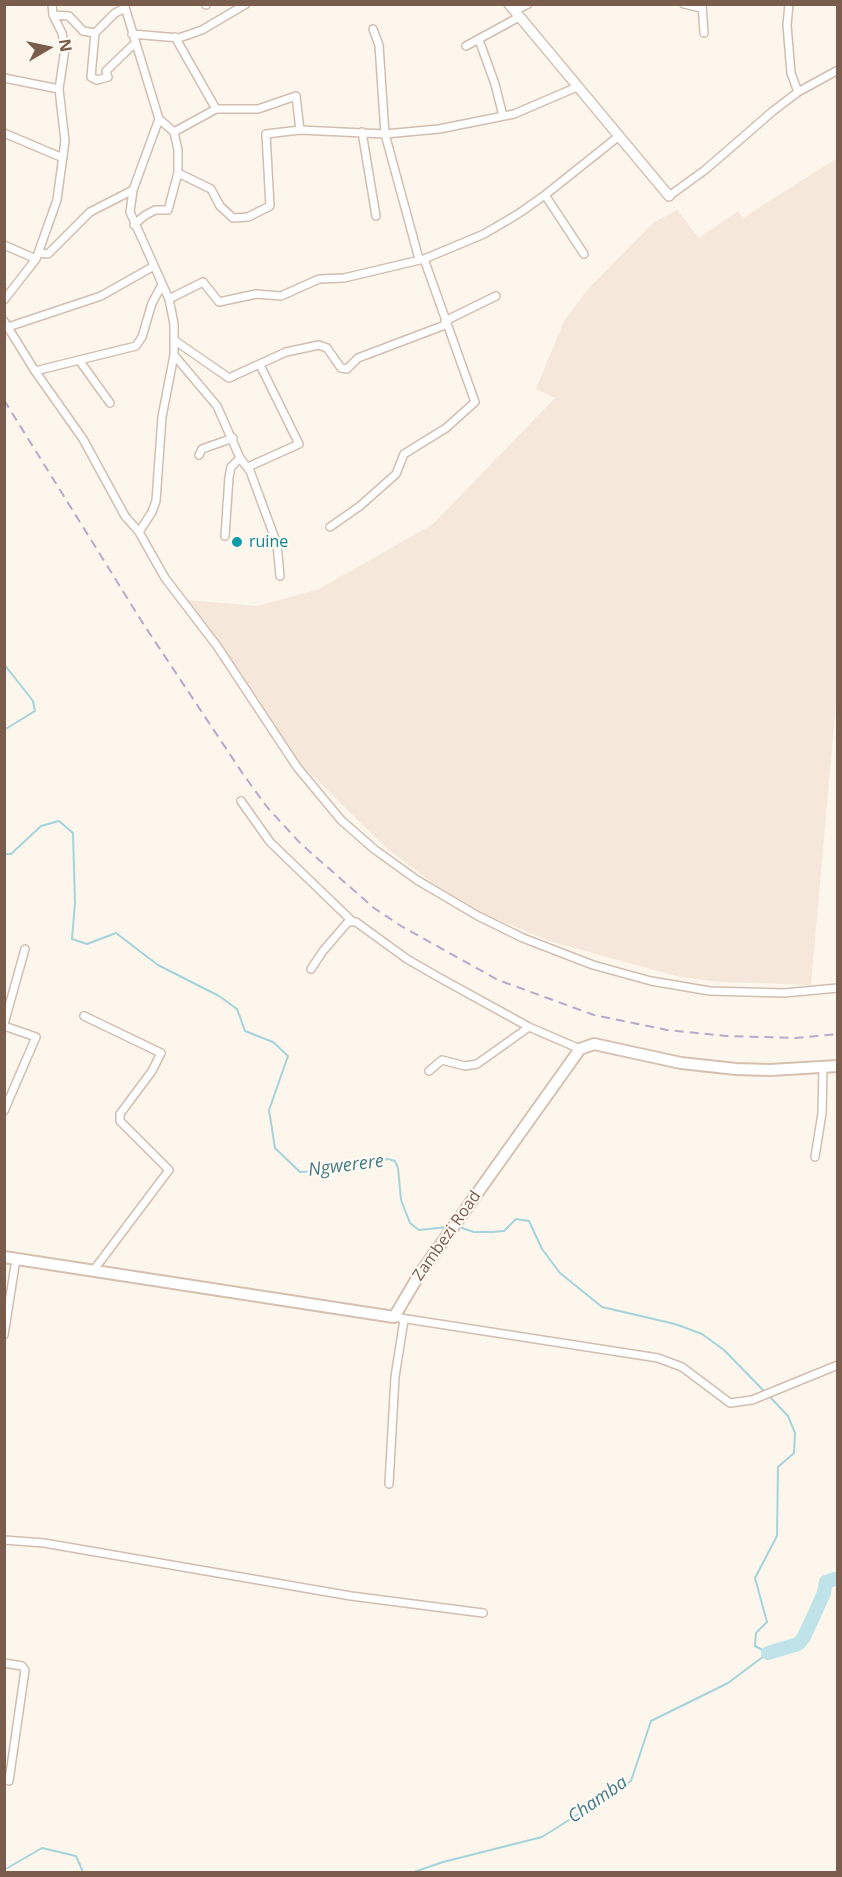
<!DOCTYPE html>
<style>
body{margin:0}
#map{position:relative;width:842px;height:1877px;overflow:hidden;background:#fdf6ec;font-family:"Open Sans",sans-serif}
canvas{display:block}
.frame{position:absolute;inset:0;border:6px solid #7a5c4d;pointer-events:none}
.north{position:absolute;left:18px;top:18px;width:60px;height:60px;-webkit-text-stroke:4px #fffaf3;paint-order:stroke;rotate:81deg;font-size:16px;font-weight:700;line-height:24px;text-align:center;color:#7a5c4d}
.north::after{content:'';display:block;margin:auto;width:21px;height:27px;background:#7a5c4d;clip-path:polygon(50% 0,100% 100%,50% 72%,0 100%)}
</style>
<div id="map">
<canvas width="842" height="1877"></canvas>
<div class="frame"></div>
<div class="north">N</div>
</div>
<script>
const c = document.querySelector('canvas').getContext('2d');
c.lineJoin = 'round';
function fill(path, color) { c.fillStyle = color; c.fill(path, 'evenodd'); }
const shape = rows => new Path2D(rows.map(r => 'M' + r).join(''));
function trace(path, color, width, dash) { c.strokeStyle = color; c.lineWidth = width; c.lineCap = dash ? 'butt' : 'round'; c.setLineDash(dash || []); c.stroke(path); }
function drawText(font, color, halo, rows, align = 'center') {
  c.font = font + ' "Open Sans",sans-serif'; c.lineWidth = 4.5; c.setLineDash([]); c.textBaseline = 'middle'; c.strokeStyle = halo; c.fillStyle = color; for (const [text, x, y, turn = 0] of rows) {
    c.save(); c.translate(x, y); c.rotate((+turn || 0) * Math.PI / 180); c.textAlign = isNaN(turn) ? turn : align; if (halo) c.strokeText(text, 0, 0); c.fillText(text, 0, 0); c.restore();
  }
}
fill(shape([
 [837,158,838,680,811,985,722,982,680,977,552,942,487,915,437,886,387,849,299,762,187,600,257,606,319,589,433,524,555,398,536,389,564,321,588,289,653,223,677,210,699,238,738,211,743,218]
]), '#f5e8da');
trace(shape([
 [4,664,33,701,35,711,4,730],
 [4,854,11,854,41,826,59,821,73,833,75,903,72,939,87,944,116,933,158,965,219,996,237,1009,245,1031,273,1042,288,1056,269,1110,275,1148,300,1172,324,1171,388,1159,395,1161,398,1168,401,1200,410,1223,419,1230,447,1227],
 [459,1227,474,1232,492,1232,504,1231,516,1219,529,1221,542,1249,560,1273,602,1307,675,1324,702,1334,724,1350,765,1392],
 [768,1653,755,1646,756,1633,767,1622,755,1578,777,1536,778,1467,794,1453,795,1433,788,1416,769,1396],
 [4,1870,42,1848,76,1856,83,1872],
 [414,1872,443,1862,542,1837,631,1781,651,1721,728,1683,768,1653]
]), '#a5d3da', 2);
trace(shape([
 [768,1653,798,1644,804,1637,824,1593,826,1582,838,1578]
]), '#bfe3e8', 14);
const minor = shape([
 [124,4,159,119,133,190,130,212,169,299,174,324,174,355,162,417,156,501,152,512,139,532],
 [206,4,206,5],
 [684,4,701,8],
 [702,4,704,33],
 [789,4,787,25,791,73,798,92],
 [125,8,115,13,95,33,91,77,97,80,108,77,106,71,135,43],
 [514,11,528,4],
 [53,15,69,16,83,31,95,33],
 [373,29,379,45,385,134,419,259],
 [132,34,179,38,202,30,246,4],
 [479,40,495,84,503,116],
 [466,46,519,17],
 [4,78,59,89],
 [216,109,258,109,296,96,300,130,385,134,439,129,514,114,577,87],
 [174,132,216,109,175,37],
 [362,132,376,216],
 [4,133,63,158],
 [178,173,211,189,220,206,233,218,248,217,270,206,266,134,300,130],
 [545,195,584,254],
 [669,196,705,170,773,111,798,92,838,70],
 [134,225,144,216,155,210,168,210,178,173,178,150,174,132,159,119],
 [4,245,36,259],
 [39,253,48,254,90,212,133,190],
 [169,299,203,282,219,302,256,294,281,296,319,279,344,278,424,259,484,234,518,214,545,195,619,136],
 [4,300,36,259,57,200,65,141,59,89,65,49,62,33,53,15,52,4],
 [4,321,35,371,83,439,125,516,139,532,165,578,217,646,297,767,341,820,374,849,417,880,478,916,523,938,593,965,651,981,710,991,784,993,838,988],
 [445,321,496,296],
 [8,327,101,296,154,266],
 [174,340,229,378,286,352,319,345,327,348,341,368,347,369,358,358,445,325],
 [174,355,217,406,240,458,250,471,277,544,280,576],
 [79,360,110,403],
 [35,371,136,346,142,337,152,303,162,285],
 [199,455,202,449,233,438],
 [248,467,299,444,260,365],
 [330,527,360,506,396,474,404,454,446,428,475,402,424,259],
 [225,536,229,477,231,467,240,458],
 [241,801,270,842,352,921],
 [311,969,323,951,348,922,356,922,407,959,440,978,529,1027,580,1049],
 [84,1016,161,1053,152,1071,120,1114,120,1121,169,1170,93,1271],
 [4,1024,25,949],
 [4,1026,36,1037,4,1111],
 [429,1071,442,1060,465,1066,477,1064,529,1027],
 [815,1157,822,1113,823,1068],
 [394,1317,658,1358,682,1367,730,1403,752,1400,838,1365],
 [4,1335,16,1259],
 [389,1484,395,1377,404,1320],
 [4,1540,44,1543,351,1596,483,1613],
 [4,1663,22,1666,25,1670,9,1781]
]);
const tertiary = shape([
 [509,4,669,196]
]);
const secondary = shape([
 [4,1257,394,1317,419,1275,580,1049,594,1044,681,1063,736,1069,770,1070,838,1066]
]);
trace(minor, '#d1beb0', 10);
trace(tertiary, '#d1beb0', 12);
trace(secondary, '#d6c0b0', 14);
trace(minor, '#fff', 7);
trace(tertiary, '#fff', 9);
trace(secondary, '#fff', 10);
trace(shape([
 [4,400,144,625,243,774,267,807,301,844,374,908,401,926,498,980,594,1015,667,1030,726,1036,796,1038,838,1034]
]), '#b9a8c9', 2, [9, 6]);
for (const [x, y, r, color] of [
 [237,542,6,"#0f9aa8"]
]) { const dot = new Path2D(); dot.arc(x, y, r, 0, 2 * Math.PI); c.fillStyle = color; c.fill(dot); trace(dot, '#fffaf3', 2); }
drawText('16px', '#0d838f', '#fffaf3', [
 ["ruine",249,542]
], 'left');
drawText('16px', '#7a5c4d', '#fffaf3', [
 ["Zambezi Road",447,1236,-55]
]);
drawText('italic 18px', '#437c86', '#fffaf3', [
 ["Ngwerere",346,1166,-7],
 ["Chamba",598,1800,-35]
]);
</script>
